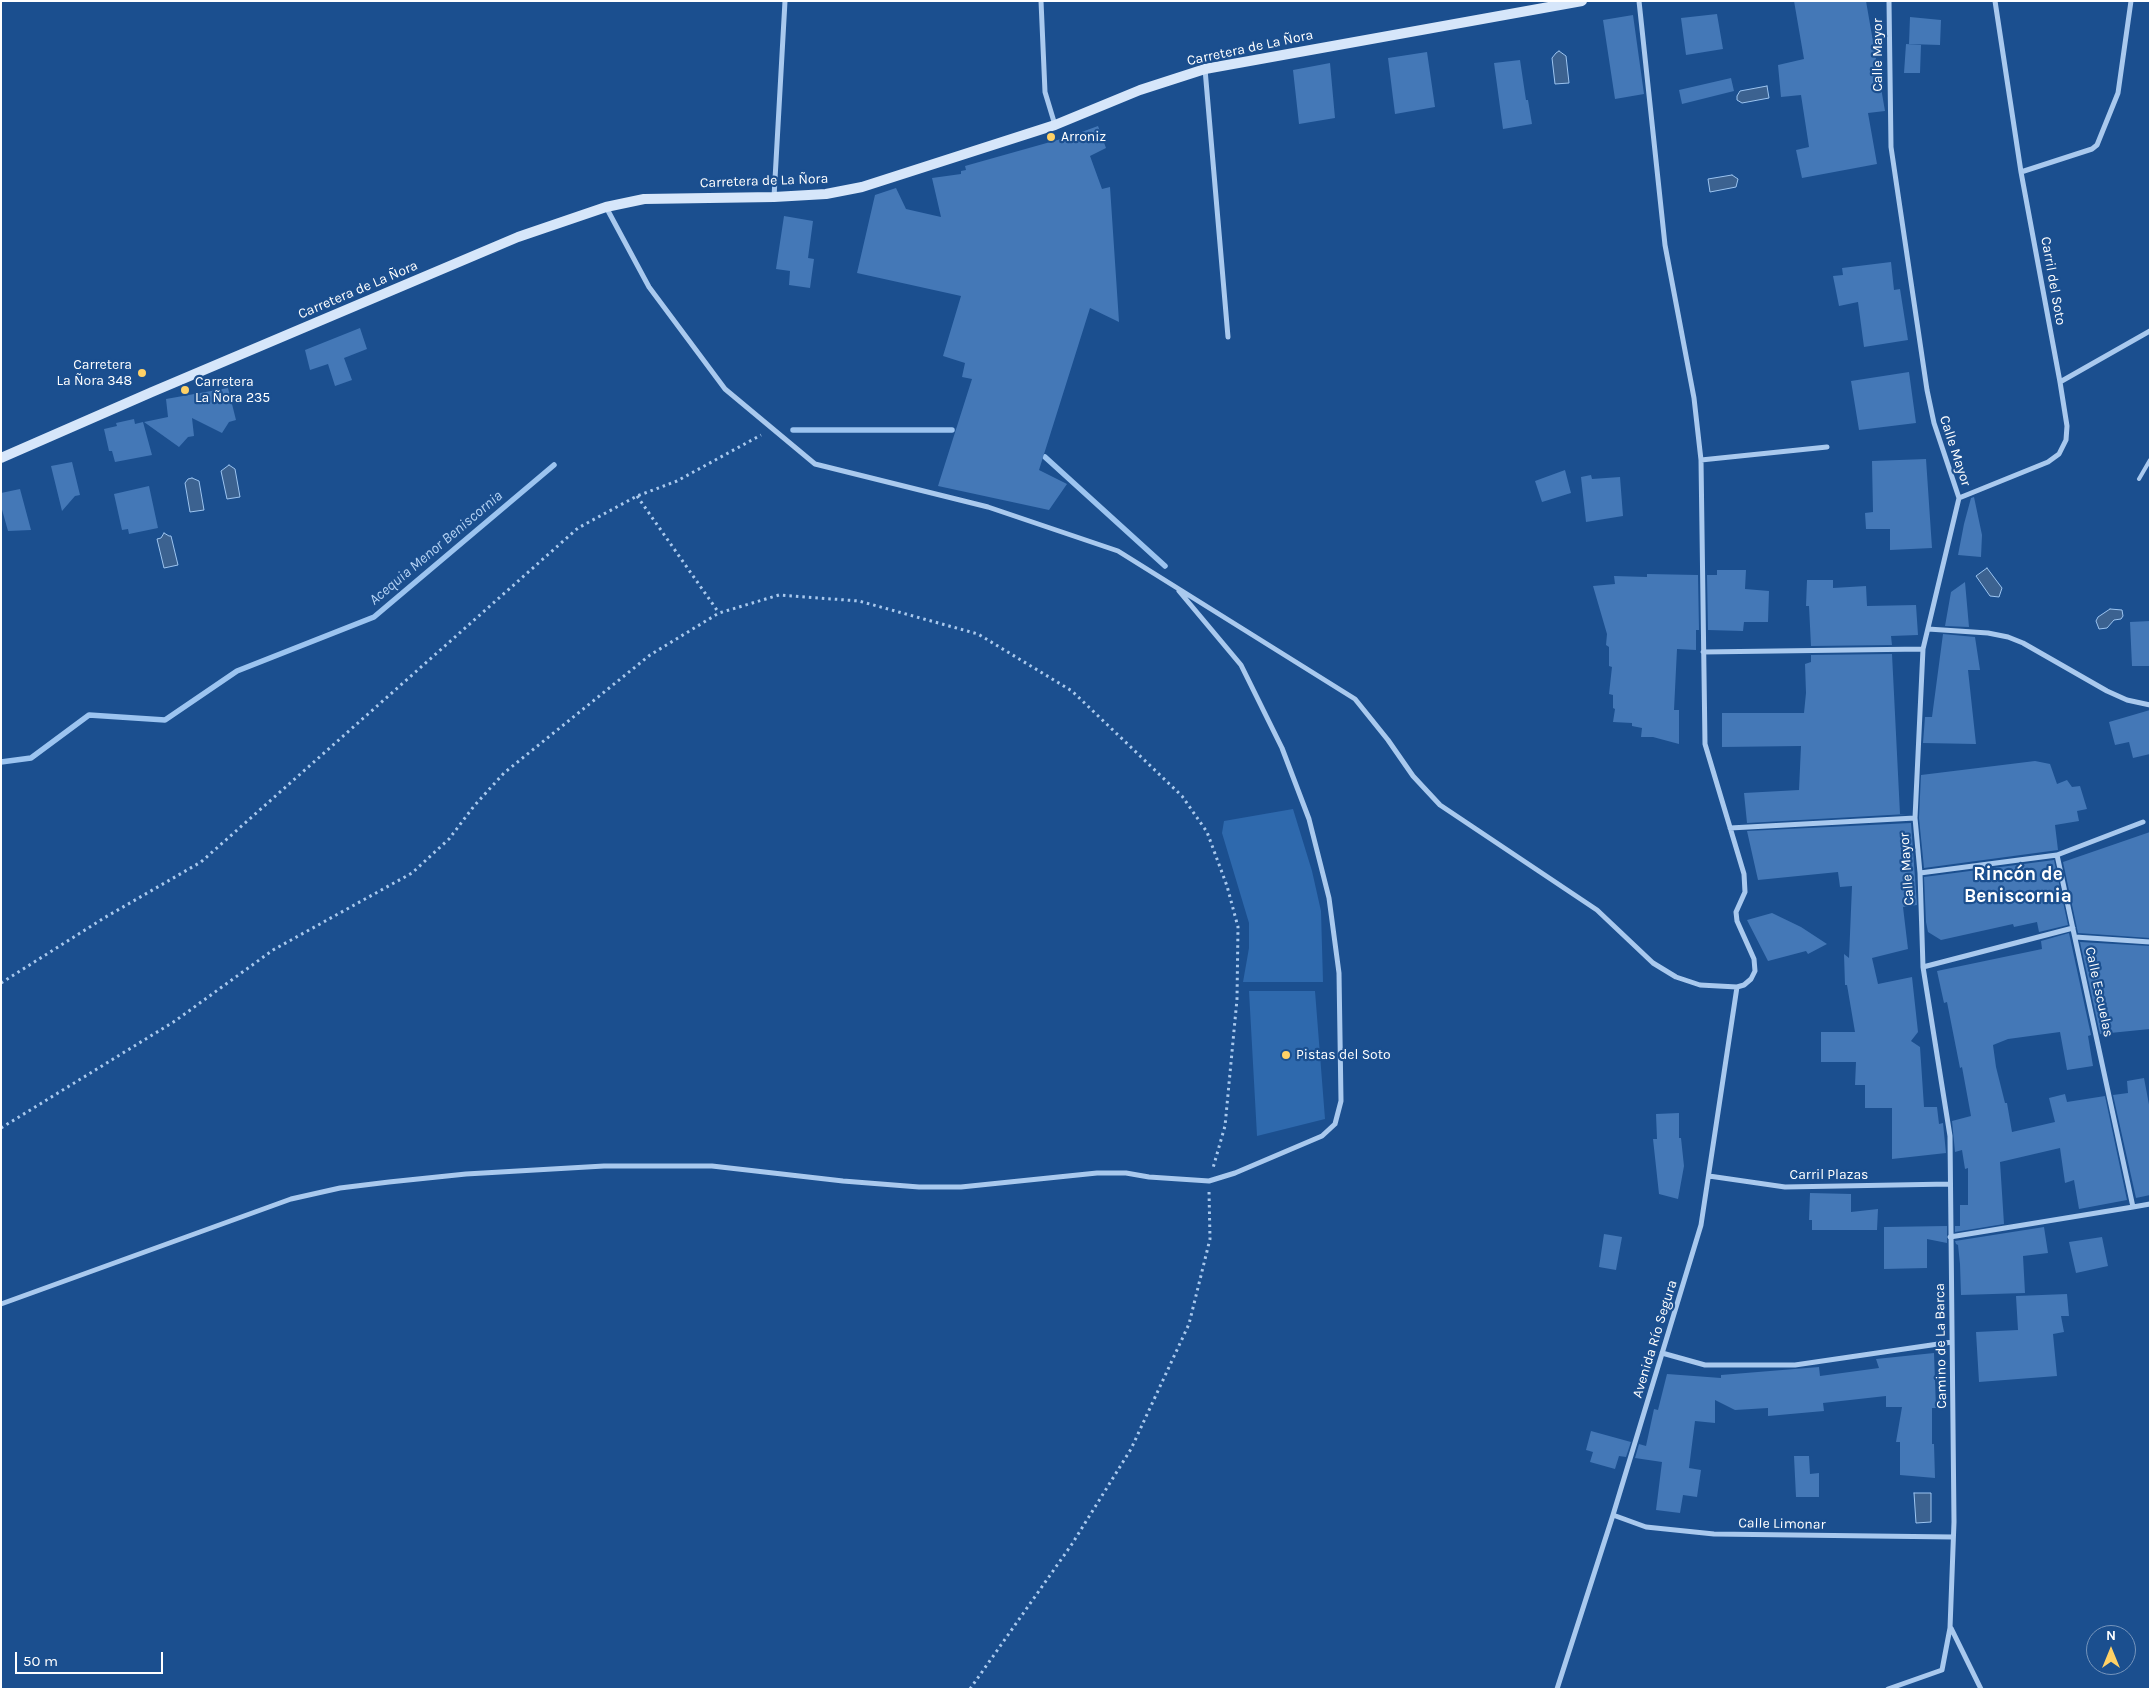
<!DOCTYPE html>
<meta charset="utf-8">
<style>
body{margin:0}
#map{position:relative;width:2151px;height:1690px;overflow:hidden;background:#1b4f8f;font-family:Karla,sans-serif}
canvas{display:block}
.frame{position:absolute;inset:0;border:2px solid #fff;pointer-events:none}
.north{position:absolute;left:2086px;top:1625px;width:50px;height:50px;box-sizing:border-box;background:#1b4f8f;border:1px solid #7695bc;border-radius:50%;rotate:0deg;font-size:14px;font-weight:700;line-height:20px;text-align:center;color:#fff}
.north::after{content:'';display:block;margin:auto;width:18px;height:22px;background:#ffd166;clip-path:polygon(50% 0,100% 100%,50% 72%,0 100%)}
.scale{position:absolute;left:15px;top:1652px;width:148px;height:22px;box-sizing:border-box;border:2px solid #fff;border-top:0;padding-left:6px;font-size:15px;line-height:18px;white-space:nowrap;color:#fff;-webkit-text-stroke:4px #1b4f8f;paint-order:stroke}
</style>
<div id="map">
<canvas width="2151" height="1690"></canvas>
<div class="frame"></div>
<div class="north">N</div>
<div class="scale">50 m</div>
</div>
<script>
const c = document.querySelector('canvas').getContext('2d');
c.lineJoin = 'round';
function fill(path, color) { c.fillStyle = color; c.fill(path, 'evenodd'); }
const shape = rows => new Path2D(rows.map(r => 'M' + r).join(''));
function trace(path, color, width, dash) { c.strokeStyle = color; c.lineWidth = width; c.lineCap = dash ? 'butt' : 'round'; c.setLineDash(dash || []); c.stroke(path); }
function drawText(font, color, halo, rows, align = 'center') {
  c.font = font + ' Karla,sans-serif'; c.lineWidth = 4.5; c.setLineDash([]); c.textBaseline = 'middle'; c.strokeStyle = halo; c.fillStyle = color; for (const [text, x, y, turn = 0] of rows) {
    c.save(); c.translate(x, y); c.rotate((+turn || 0) * Math.PI / 180); c.textAlign = isNaN(turn) ? turn : align; if (halo) c.strokeText(text, 0, 0); c.fillText(text, 0, 0); c.restore();
  }
}
fill(shape([
 [1293,809,1312,871,1321,911,1323,982,1243,982,1249,948,1249,923,1222,833,1224,821],
 [1249,991,1315,991,1325,1119,1257,1136]
]), '#2e69ad');
const water = shape([
 [1559,51,1566,56,1569,83,1555,84,1552,58,1556,53,1559,51],
 [1767,86,1769,98,1742,103,1737,100,1737,96,1740,91,1767,86],
 [1732,175,1738,179,1736,187,1710,192,1708,179,1732,175],
 [229,465,235,469,240,497,227,499,221,471,229,465],
 [192,478,199,481,204,510,190,512,185,483,188,479,192,478],
 [164,533,169,536,171,536,178,565,164,568,157,539,161,538,164,533],
 [1987,568,2002,588,1999,597,1990,596,1976,576,1987,568],
 [2110,609,2122,610,2123,616,2121,619,2114,620,2107,628,2099,629,2096,621,2098,617,2110,609],
 [1914,1493,1931,1493,1931,1522,1916,1523,1914,1493]
]);
fill(water, '#3c6290');
trace(water, '#9cc4f0', 1);
trace(shape([
 [793,430,952,430],
 [1045,457,1165,566],
 [1,762,31,758,89,715,165,720,237,671,374,617,554,465]
]), '#9cc4f0', 5.5);
fill(shape([
 [1794,1,1866,1,1885,111,1868,113,1877,164,1802,178,1796,150,1809,147,1801,95,1781,97,1778,65,1804,59],
 [1717,14,1723,49,1686,55,1681,18],
 [1633,15,1644,94,1615,99,1603,20],
 [1910,17,1941,20,1940,45,1909,44],
 [1906,44,1921,45,1920,73,1904,73],
 [1427,52,1435,107,1395,114,1388,58],
 [1520,60,1526,100,1528,100,1532,124,1503,129,1494,63],
 [1330,63,1335,118,1299,124,1293,70],
 [1731,78,1734,91,1682,104,1679,90],
 [1098,126,1106,148,1090,156,1102,189,1110,187,1119,322,1090,308,1039,470,1067,484,1049,510,938,486,972,379,962,377,965,363,943,356,961,296,857,273,875,195,896,188,906,209,941,217,932,178,961,174,961,171,966,170,965,166,1068,137],
 [784,216,813,221,808,258,814,259,810,288,789,285,790,271,776,269],
 [1891,262,1894,290,1900,289,1908,340,1864,347,1858,302,1839,306,1833,276,1843,275,1842,268],
 [360,328,367,349,344,358,352,380,335,386,328,364,310,370,305,350],
 [1909,372,1916,423,1859,430,1851,381],
 [228,388,236,420,229,422,222,433,192,418,194,436,188,437,179,447,144,422,168,417,166,399],
 [134,419,135,424,143,422,152,455,115,462,112,451,109,451,104,429,117,426,116,423],
 [1926,459,1932,548,1890,550,1890,529,1866,529,1865,513,1873,512,1872,461],
 [72,462,80,495,75,496,62,511,51,466],
 [1565,470,1571,493,1542,502,1535,481],
 [1591,475,1592,479,1620,477,1623,516,1586,522,1581,477],
 [149,486,158,528,129,534,128,529,122,530,114,494],
 [20,489,31,530,8,531,1,506,1,493],
 [1974,497,1982,535,1981,557,1958,555,1964,524,1971,498],
 [1717,570,1746,570,1745,589,1769,591,1768,622,1744,622,1743,631,1708,630,1707,575,1717,575],
 [1647,574,1698,575,1699,630,1696,630,1696,650,1677,649,1674,710,1679,710,1679,744,1653,737,1641,737,1642,728,1632,726,1632,723,1613,722,1615,709,1613,708,1613,695,1609,694,1612,667,1609,666,1609,647,1606,645,1607,634,1593,586,1615,584,1614,576,1647,577],
 [1807,580,1833,580,1833,588,1866,586,1867,606,1916,605,1918,635,1891,636,1892,645,1811,646,1809,606,1806,606],
 [1965,582,1969,627,1945,626,1951,592],
 [2150,621,2150,666,2132,666,2130,622],
 [1943,634,1975,637,1980,670,1968,670,1976,744,1923,743,1925,717,1932,717],
 [1892,654,1900,814,1907,814,1747,823,1744,793,1799,790,1801,746,1722,747,1722,713,1804,713,1806,693,1805,664,1811,662,1811,655],
 [2150,710,2150,754,2133,758,2129,742,2115,745,2109,722],
 [2035,761,2050,764,2057,784,2067,780,2072,787,2080,786,2087,809,2077,811,2079,821,2055,825,2058,850,1924,868,1919,818,1921,775],
 [1911,823,1917,905,1903,907,1908,949,1872,958,1878,984,1912,977,1918,1032,1911,1041,1920,1047,1924,1107,1937,1107,1939,1124,1943,1123,1946,1153,1892,1159,1892,1108,1865,1108,1865,1085,1855,1085,1856,1062,1821,1062,1821,1032,1855,1032,1847,985,1845,985,1844,954,1849,958,1852,886,1840,887,1838,872,1758,880,1747,831],
 [2150,832,2150,938,2078,933,2063,862],
 [2054,860,2068,925,2039,932,2037,922,2014,927,2013,924,1941,940,1928,932,1926,922,1924,877],
 [1772,913,1801,927,1827,944,1808,954,1806,951,1768,961,1747,920],
 [2069,933,2091,1035,2088,1036,2093,1066,2067,1070,2060,1032,2008,1039,1993,1045,1996,1067,2005,1103,2007,1103,2012,1132,2055,1122,2049,1098,2065,1094,2067,1102,2105,1096,2127,1200,2079,1209,2074,1180,2065,1183,2060,1148,2000,1162,2004,1224,1955,1232,1955,1226,1960,1226,1960,1205,1968,1205,1968,1168,1965,1169,1962,1150,1955,1152,1952,1121,1971,1116,1962,1067,1960,1068,1947,1002,1944,1003,1937,971,2042,949,2041,941],
 [2080,942,2150,946,2150,1029,2100,1034],
 [2144,1078,2150,1110,2150,1195,2136,1198,2113,1095,2128,1093,2127,1081],
 [1679,1113,1679,1138,1681,1138,1684,1166,1678,1199,1659,1194,1653,1139,1657,1139,1656,1114],
 [1810,1193,1851,1194,1851,1212,1878,1209,1877,1230,1812,1230,1812,1220,1809,1220],
 [1947,1226,1947,1243,1927,1239,1927,1268,1884,1269,1884,1227],
 [2044,1227,2048,1253,2023,1256,2025,1293,1961,1295,1960,1264,1958,1245,1956,1244,1955,1241],
 [1604,1234,1622,1237,1616,1270,1599,1267],
 [2102,1237,2108,1266,2076,1273,2069,1242],
 [2067,1294,2069,1316,2061,1316,2064,1332,2053,1334,2057,1376,1979,1382,1976,1332,2018,1330,2016,1296],
 [1934,1353,1936,1408,1932,1408,1932,1444,1934,1444,1935,1478,1900,1475,1900,1442,1896,1442,1902,1407,1886,1407,1886,1396,1823,1403,1824,1411,1768,1416,1768,1408,1735,1410,1715,1400,1715,1423,1695,1421,1689,1468,1701,1470,1697,1497,1683,1495,1680,1513,1656,1510,1662,1462,1635,1458,1639,1444,1646,1446,1654,1409,1658,1410,1667,1374,1721,1378,1721,1375,1819,1367,1820,1376,1879,1368,1876,1359],
 [1591,1431,1631,1442,1626,1457,1619,1456,1615,1469,1590,1462,1593,1452,1586,1450],
 [1794,1456,1809,1456,1810,1474,1819,1473,1819,1497,1796,1497]
]), '#4478b7');
trace(shape([
 [637,496,719,613],
 [1,983,104,918,201,862,578,528,637,496,677,481,761,435],
 [1,1128,175,1021,273,950,412,873,449,839,474,806,504,773,650,655,719,613,779,595,859,601,978,634,1072,691,1182,796,1207,832,1227,886,1238,927,1237,999,1225,1126,1213,1168],
 [970,1689,1072,1544,1131,1449,1189,1324,1210,1239,1209,1191]
]), '#a9c9ee', 3, [2.5, 4]);
trace(shape([
 [2139,479,2150,460]
]), '#a9c9ee', 4);
trace(shape([
 [1041,1,1045,92,1055,125],
 [1205,69,1228,337],
 [2021,172,2092,149,2097,145,2118,93,2131,1],
 [774,197,785,1],
 [606,207,649,287,725,389,815,464,988,507,1118,551,1355,699,1388,740,1413,776,1440,805,1597,910,1653,963,1676,977,1700,985,1737,987,1744,985,1751,979,1755,971,1754,959,1737,921,1736,912,1745,892,1744,874,1705,744,1701,460,1694,398,1665,245,1639,1],
 [2060,382,2150,331],
 [1701,460,1827,447],
 [1959,498,2048,462,2059,454,2066,440,2067,426,2060,382,2021,172,1995,1],
 [1928,629,1988,633,2008,637,2023,643,2107,691,2127,700,2150,705],
 [1703,652,1923,649],
 [2143,822,2057,855,2133,1207,2150,1204],
 [1730,828,1915,818],
 [1920,873,2057,855],
 [2075,937,2150,942],
 [1923,967,2073,928],
 [1709,1176,1785,1187,1950,1184],
 [1950,1237,2133,1207],
 [1,1304,291,1199,340,1188,389,1182,466,1174,604,1166,712,1166,843,1181,919,1187,961,1187,1097,1173,1126,1173,1149,1177,1209,1181,1235,1173,1322,1136,1335,1124,1341,1101,1339,973,1329,898,1309,819,1282,748,1241,665,1179,591],
 [1662,1353,1705,1365,1795,1365,1952,1342],
 [1613,1515,1646,1527,1714,1534,1953,1537],
 [1951,1628,1981,1689],
 [1557,1689,1613,1515,1701,1225,1737,987],
 [1888,1689,1942,1670,1950,1628,1954,1522,1950,1136,1923,967,1920,873,1915,818,1923,649,1959,498,1934,423,1927,390,1891,147,1889,1]
]), '#a9c9ee', 5);
trace(shape([
 [1,458,152,392,518,237,606,207,644,199,774,197,826,194,862,187,1055,125,1140,90,1205,69,1582,1]
]), '#d6e6fa', 10);
for (const [x, y, r, color] of [
 [1051,137,5,"#ffd166"],
 [142,373,5,"#ffd166"],
 [185,390,5,"#ffd166"],
 [1286,1055,5,"#ffd166"]
]) { const dot = new Path2D(); dot.arc(x, y, r, 0, 2 * Math.PI); c.fillStyle = color; c.fill(dot); trace(dot, '#1b4f8f', 2); }
drawText('14px', '#fff', '#1b4f8f', [
 ["Carretera de La Ñora",1250,48,-12],
 ["Calle Mayor",1878,55,-90],
 ["Carretera de La Ñora",764,181,-2],
 ["Carril del Soto",2053,281,80],
 ["Carretera de La Ñora",358,290,-23],
 ["Calle Mayor",1955,451,72],
 ["Calle Mayor",1907,869,-94],
 ["Calle Escuelas",2099,992,78],
 ["Carril Plazas",1829,1175],
 ["Avenida Río Segura",1655,1339,-73],
 ["Camino de La Barca",1941,1346,-91],
 ["Calle Limonar",1782,1524,1]
]);
drawText('14px', '#fff', '#1b4f8f', [
 ["Arroniz",1061,137],
 ["Carretera",132,365,"right"],
 ["La Ñora 348",132,381,"right"],
 ["Carretera",195,382],
 ["La Ñora 235",195,398],
 ["Pistas del Soto",1296,1055]
], 'left');
drawText('italic 15px', '#b5d3f5', '#1b4f8f', [
 ["Acequia Menor Beniscornia",436,548,-40]
]);
drawText('bold 19px', '#fff', '#1b4f8f', [
 ["Rincón de",2018,875],
 ["Beniscornia",2018,897]
]);
</script>
